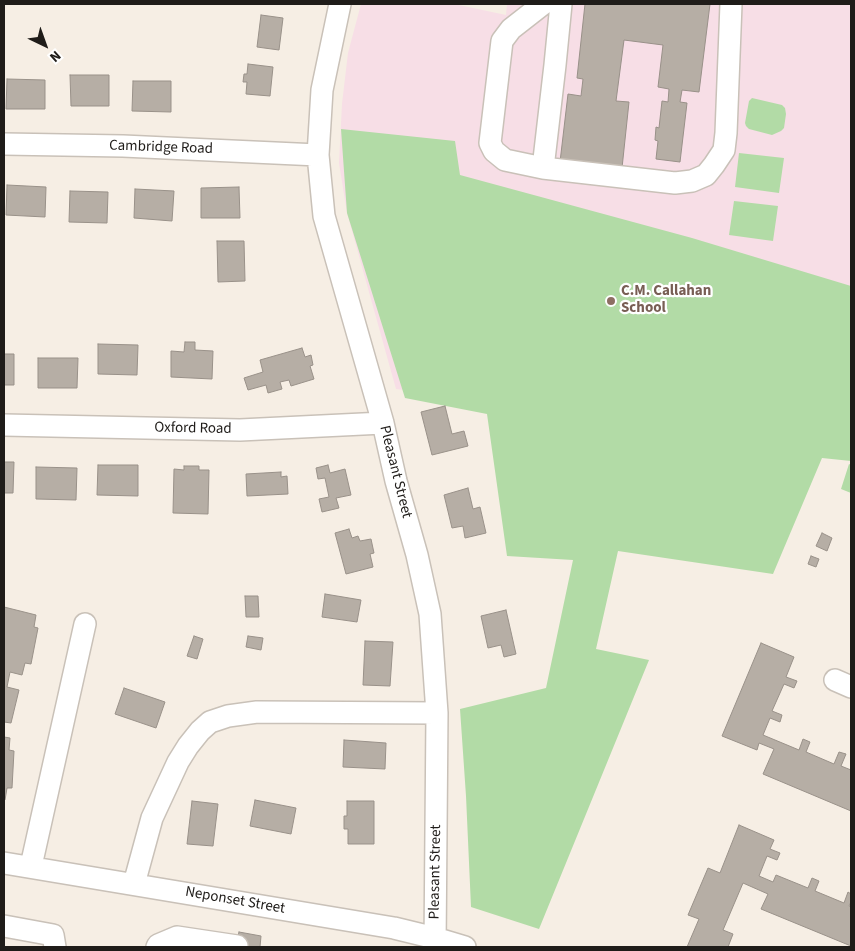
<!DOCTYPE html>
<style>
body{margin:0}
#map{position:relative;width:855px;height:951px;overflow:hidden;background:#f6eee4;font-family:"Source Sans 3",sans-serif}
canvas{display:block}
.frame{position:absolute;inset:0;border:5px solid #1f1c19;pointer-events:none}
.north{position:absolute;left:20px;top:20px;width:50px;height:50px;-webkit-text-stroke:4px #fff;paint-order:stroke;rotate:138deg;font-size:14px;font-weight:700;line-height:20px;text-align:center;color:#1f1c19}
.north::after{content:'';display:block;margin:auto;width:18px;height:22px;background:#1f1c19;clip-path:polygon(50% 0,100% 100%,50% 72%,0 100%)}
</style>
<div id="map">
<canvas width="855" height="951"></canvas>
<div class="frame"></div>
<div class="north">N</div>
</div>
<script>
const c = document.querySelector('canvas').getContext('2d');
c.lineJoin = 'round';
function fill(path, color) { c.fillStyle = color; c.fill(path, 'evenodd'); }
const shape = rows => new Path2D(rows.map(r => 'M' + r).join(''));
function trace(path, color, width, dash) { c.strokeStyle = color; c.lineWidth = width; c.lineCap = dash ? 'butt' : 'round'; c.setLineDash(dash || []); c.stroke(path); }
function drawText(font, color, halo, rows, align = 'center') {
  c.font = font + ' "Source Sans 3",sans-serif'; c.lineWidth = 4.5; c.setLineDash([]); c.textBaseline = 'middle'; c.strokeStyle = halo; c.fillStyle = color; for (const [text, x, y, turn = 0] of rows) {
    c.save(); c.translate(x, y); c.rotate((+turn || 0) * Math.PI / 180); c.textAlign = isNaN(turn) ? turn : align; if (halo) c.strokeText(text, 0, 0); c.fillText(text, 0, 0); c.restore();
  }
}
fill(shape([
 [361,4,454,4,506,15,507,4,851,4,851,447,396,389,347,213,339,163,342,104,348,53]
]), '#f7dee6');
fill(shape([
 [752,98,782,105,785,108,786,114,784,128,781,131,772,135,749,129,746,126,745,123,749,101],
 [341,129,455,141,460,175,692,238,851,286,851,461,822,458,773,574,618,551,596,649,649,660,539,929,471,907,466,796,460,709,546,688,573,560,507,556,487,414,405,398,347,213],
 [739,153,784,158,779,193,735,187],
 [734,201,778,206,773,241,729,235],
 [849,464,851,465,851,493,841,489]
]), '#b2dba6');
const building = shape([
 [585,4,710,4,699,92,682,90,680,102,687,103,680,162,656,159,658,141,655,140,656,127,659,128,662,101,668,102,669,89,658,87,663,45,624,40,616,101,629,102,622,168,560,162,568,94,581,96,583,79,577,78,585,4],
 [261,15,283,18,279,50,257,47,261,15],
 [248,64,273,67,270,96,246,94,247,82,243,82,244,74,247,74,248,64],
 [70,75,109,75,109,106,71,106,70,75],
 [7,79,45,80,45,109,6,109,7,79],
 [133,81,171,81,171,112,132,111,133,81],
 [7,185,46,187,45,217,6,215,7,185],
 [239,187,240,218,201,218,201,188,239,187],
 [135,189,174,191,172,221,134,218,135,189],
 [70,191,108,192,107,223,69,222,70,191],
 [217,241,244,241,245,281,218,282,217,241],
 [185,342,195,342,195,350,213,351,212,379,171,377,171,351,184,352,185,342],
 [98,344,138,345,137,375,98,374,98,344],
 [302,348,305,357,311,355,313,365,310,366,314,379,291,386,289,380,280,382,282,389,268,393,266,385,248,390,244,378,263,372,260,360,302,348],
 [4,354,14,354,14,385,4,385,4,354],
 [38,358,78,358,77,388,38,388,38,358],
 [445,406,452,434,464,431,468,446,432,455,421,412,445,406],
 [4,462,14,462,13,493,4,493,4,462],
 [98,465,138,465,138,496,97,495,98,465],
 [328,465,330,473,345,469,351,495,336,498,339,508,322,512,319,499,329,497,325,478,318,479,316,468,328,465],
 [184,466,199,466,199,470,209,470,208,514,173,513,174,469,184,470,184,466],
 [36,467,77,468,76,500,36,499,36,467],
 [281,472,281,477,287,476,288,494,247,496,246,474,281,472],
 [468,488,473,509,480,507,486,533,465,538,463,526,452,528,444,495,468,488],
 [349,529,352,538,358,536,360,541,371,539,374,553,370,554,373,567,346,574,335,533,349,529],
 [822,533,832,538,827,551,816,546,822,533],
 [811,556,819,559,816,567,808,564,811,556],
 [325,594,361,600,357,622,322,617,325,594],
 [245,596,258,596,259,617,246,617,245,596],
 [4,607,36,615,34,627,38,628,31,664,25,663,22,675,10,672,7,687,19,690,11,723,4,722,4,607],
 [506,610,516,654,504,657,501,645,488,648,481,616,506,610],
 [194,636,203,639,197,659,187,656,194,636],
 [248,636,263,638,261,650,246,647,248,636],
 [365,641,393,642,390,686,363,685,365,641],
 [761,643,794,657,786,677,797,681,794,688,784,684,772,711,782,715,780,722,770,718,763,735,799,750,803,739,810,742,806,752,834,764,839,752,846,754,841,766,851,770,851,811,763,774,774,749,759,743,757,750,722,736,761,643],
 [124,688,165,702,156,728,115,714,124,688],
 [4,737,10,738,9,750,14,751,12,788,7,788,5,800,4,800,4,737],
 [344,740,386,743,385,769,343,767,344,740],
 [255,800,296,808,291,834,250,826,255,800],
 [192,801,218,804,213,846,187,844,192,801],
 [347,801,374,801,374,844,348,844,348,829,344,829,344,816,347,816,347,801],
 [739,825,774,840,770,849,780,853,777,860,767,856,759,876,773,882,776,875,808,888,812,878,819,881,815,891,844,903,848,892,851,894,851,902,849,906,851,907,851,946,761,909,768,894,743,883,723,930,733,934,728,947,687,947,699,919,688,915,708,868,720,873,739,825],
 [239,932,261,936,260,947,236,947,239,932]
]);
fill(building, '#b6aea5');
trace(building, '#999189', 1);
const minor = shape([
 [340,4,322,90,318,155,324,216,383,423,396,481,417,555,430,614,437,713,435,947],
 [543,4,511,29,502,41,490,143,494,151,505,160,543,168,555,65,561,4],
 [4,144,123,146,318,155],
 [543,168,675,183,692,181,706,175,714,165,724,150,726,133,731,4],
 [4,425,240,430,383,423],
 [835,680,851,687],
 [4,863,394,928,435,938,465,947],
 [31,866,85,624],
 [134,884,152,818,178,762,188,746,200,731,210,722,228,716,257,712,437,713],
 [4,926,53,935,55,947],
 [157,947,158,945,177,937,237,946]
]);
trace(minor, '#c9c1b8', 24);
trace(minor, '#fff', 21);
for (const [x, y, r, color] of [
 [611,301,5,"#8d6e63"]
]) { const dot = new Path2D(); dot.arc(x, y, r, 0, 2 * Math.PI); c.fillStyle = color; c.fill(dot); trace(dot, '#fff', 2); }
drawText('15px', '#1f1c19', '#fff', [
 ["Cambridge Road",161,148,2],
 ["Oxford Road",193,429,1],
 ["Pleasant Street",395,472,76],
 ["Pleasant Street",436,872,-89],
 ["Neponset Street",235,901,10]
]);
drawText('bold 15px', '#785e54', '#fff', [
 ["C.M. Callahan",621,292],
 ["School",621,309]
], 'left');
</script>
